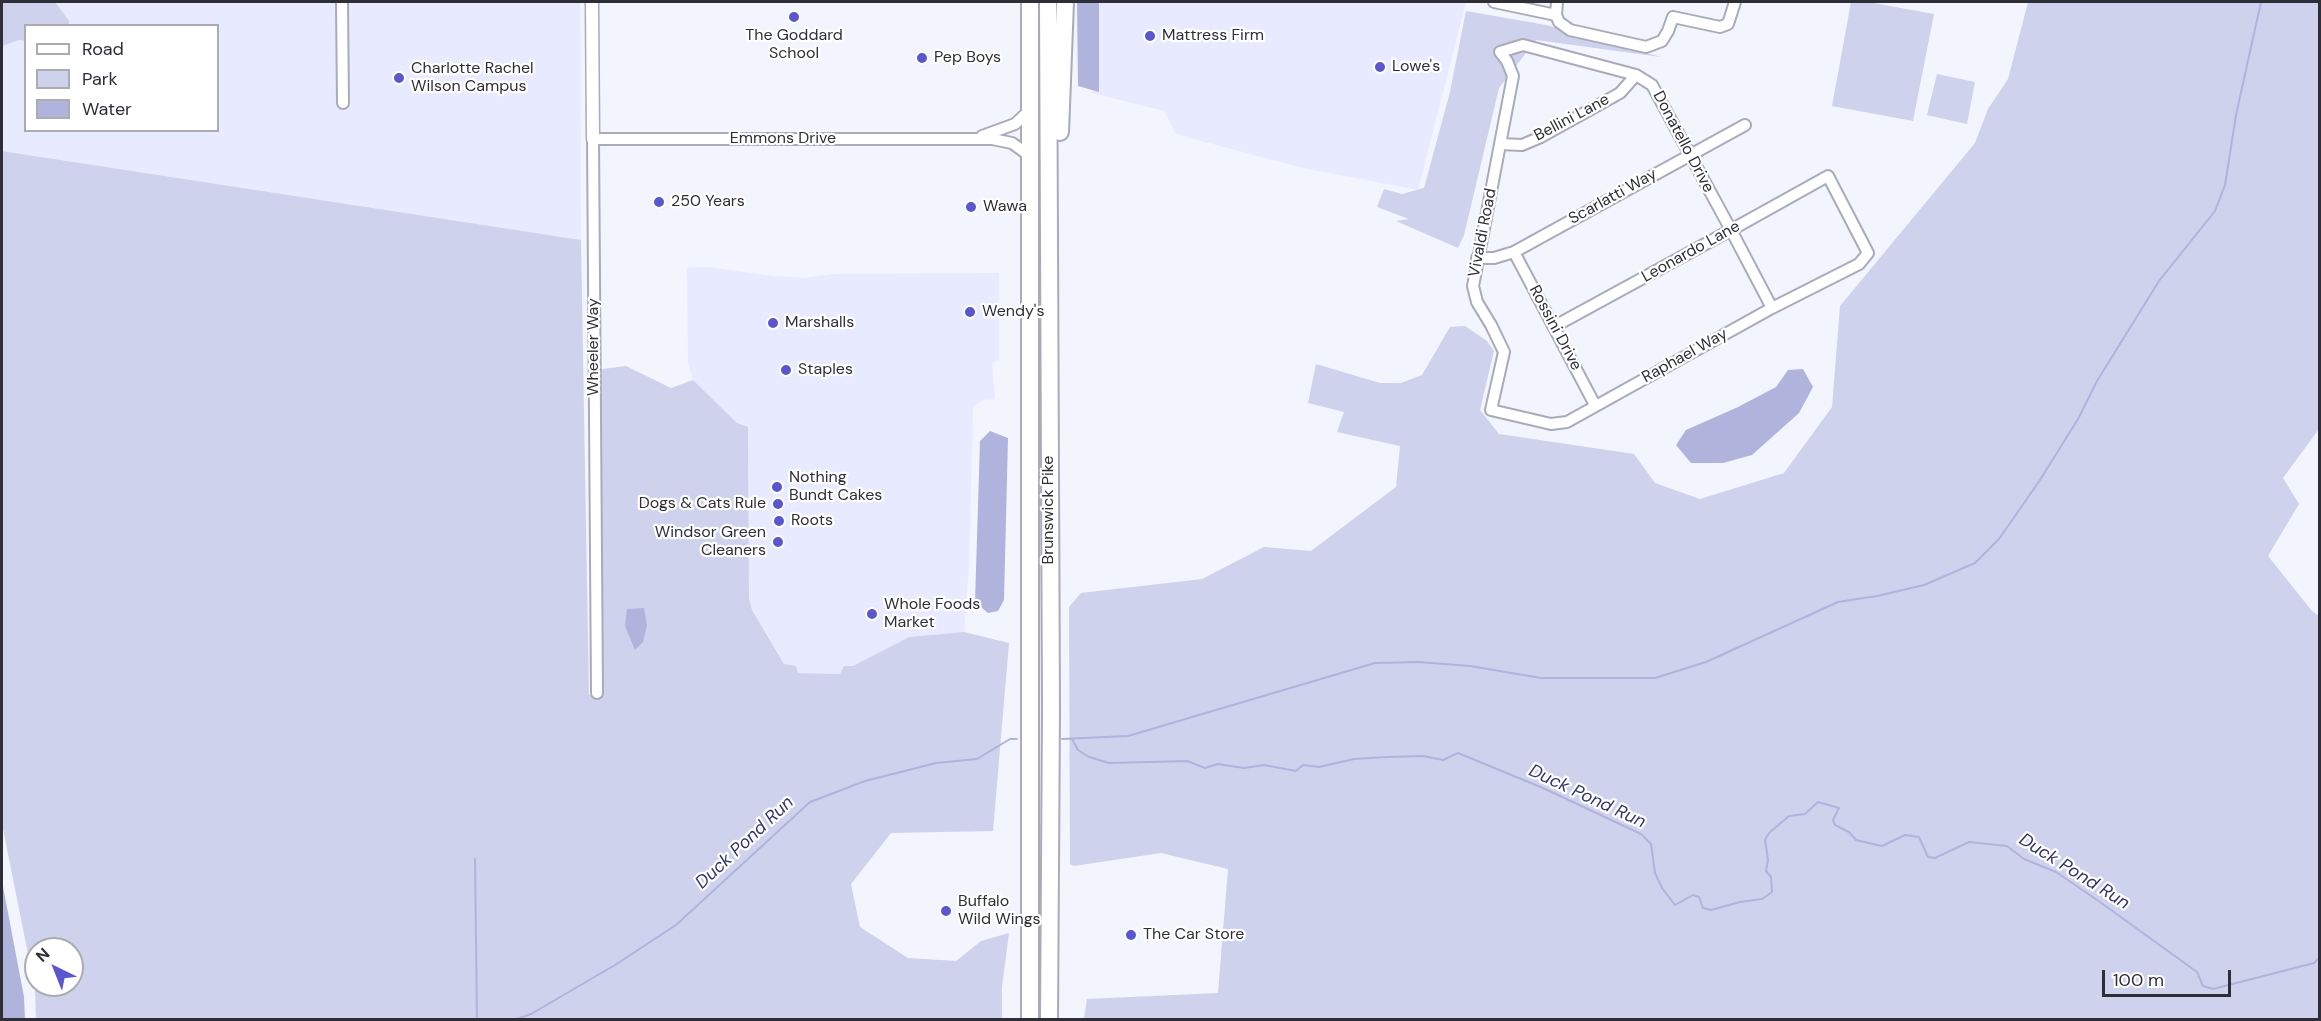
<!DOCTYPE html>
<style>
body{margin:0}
#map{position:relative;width:2321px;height:1021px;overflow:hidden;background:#f2f4fe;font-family:"DM Sans",sans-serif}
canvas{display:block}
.frame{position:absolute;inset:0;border:3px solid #2e2f36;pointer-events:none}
.legend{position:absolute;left:24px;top:24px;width:195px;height:108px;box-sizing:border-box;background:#fff;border:2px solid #abacaf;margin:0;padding:8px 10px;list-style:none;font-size:18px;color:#2e2f36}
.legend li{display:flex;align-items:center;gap:12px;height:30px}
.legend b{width:30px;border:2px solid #abacaf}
.north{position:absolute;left:24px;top:937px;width:60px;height:60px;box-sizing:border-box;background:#fff;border:2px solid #abacaf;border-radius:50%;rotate:317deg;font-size:16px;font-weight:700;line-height:24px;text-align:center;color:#2e2f36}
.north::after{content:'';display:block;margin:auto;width:21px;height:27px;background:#5a56ce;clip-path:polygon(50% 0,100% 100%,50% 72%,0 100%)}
.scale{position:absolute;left:2102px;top:970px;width:129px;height:27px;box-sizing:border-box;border:3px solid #2e2f36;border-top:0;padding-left:8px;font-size:18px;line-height:21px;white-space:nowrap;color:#2e2f36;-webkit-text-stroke:4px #fff;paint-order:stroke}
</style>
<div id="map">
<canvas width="2321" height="1021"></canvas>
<div class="frame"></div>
<ul class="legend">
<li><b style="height:8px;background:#fff"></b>Road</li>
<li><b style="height:16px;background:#cfd2ec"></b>Park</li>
<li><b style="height:16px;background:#b0b4dc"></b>Water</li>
</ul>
<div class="north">N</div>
<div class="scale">100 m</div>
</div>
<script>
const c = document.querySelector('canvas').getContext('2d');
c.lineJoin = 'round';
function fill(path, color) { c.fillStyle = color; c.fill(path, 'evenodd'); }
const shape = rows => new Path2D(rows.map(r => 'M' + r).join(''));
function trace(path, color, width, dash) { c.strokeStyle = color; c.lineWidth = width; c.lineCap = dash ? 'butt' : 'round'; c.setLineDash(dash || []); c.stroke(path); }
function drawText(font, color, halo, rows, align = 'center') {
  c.font = font + ' "DM Sans",sans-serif'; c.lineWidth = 4.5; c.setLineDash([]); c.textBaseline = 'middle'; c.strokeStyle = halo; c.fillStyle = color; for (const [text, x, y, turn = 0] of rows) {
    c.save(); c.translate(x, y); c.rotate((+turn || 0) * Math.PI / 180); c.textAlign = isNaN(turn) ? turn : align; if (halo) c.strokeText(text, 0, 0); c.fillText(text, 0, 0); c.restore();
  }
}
fill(shape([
 [2,2,580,2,581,240,2,151],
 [26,26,218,26,218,130,26,130],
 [1094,2,1466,2,1418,190,1303,168,1190,138,1175,133,1164,111,1092,93],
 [708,267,773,276,806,278,831,274,999,273,999,360,992,363,995,399,983,400,973,407,969,566,964,632,909,637,840,674,797,673,784,664,752,610,749,598,748,428,737,423,693,380,688,363,687,268]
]), '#e8ebff');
fill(shape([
 [2,2,55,2,69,21,69,25,26,26,25,41,19,40,2,46],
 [1851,2,1868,2,1934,14,1913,121,1832,106],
 [2028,2,2319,2,2319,429,2283,478,2299,504,2268,556,2312,611,2319,616,2319,1019,1081,1019,1084,1018,1087,999,1218,993,1228,869,1161,853,1074,866,1070,864,1069,607,1081,593,1202,579,1264,547,1311,551,1396,487,1400,446,1337,432,1344,412,1308,403,1316,364,1380,383,1401,383,1422,375,1450,327,1465,326,1487,341,1494,351,1480,410,1499,434,1634,454,1655,483,1700,499,1784,473,1832,407,1840,306,1975,143,1988,109,2008,79],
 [1466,11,1546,25,1661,57,1536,40,1499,88,1464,235,1458,248,1396,221,1409,219,1377,207,1384,189,1402,194,1424,188,1450,92],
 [1937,74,1975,82,1967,124,1927,115],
 [2,151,581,240,589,695,596,694,595,370,626,366,671,388,693,380,737,423,748,427,749,598,752,610,784,664,796,666,798,673,840,674,844,666,853,666,909,637,964,632,1009,643,993,831,891,833,851,884,860,927,908,958,956,961,981,941,1009,933,1002,987,1002,1019,36,1019,35,989,2,824],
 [36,949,72,949,72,985,36,985]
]), '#cfd2ec');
fill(shape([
 [1077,2,1099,2,1099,92,1078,86],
 [1803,369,1813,387,1799,413,1752,455,1723,463,1691,463,1676,445,1686,430,1738,407,1776,387,1788,370],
 [990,431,1008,438,1004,600,998,611,988,613,975,602,980,441],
 [644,608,647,625,643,642,635,650,625,626,627,609],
 [2,881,24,997,25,1019,2,1019]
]), '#b0b4dc');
trace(shape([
 [1062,739,1128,736,1375,663,1419,662,1470,666,1541,678,1655,678,1706,662,1838,602,1877,596,1924,585,1975,563,1999,539,2040,480,2078,419,2097,381,2159,281,2215,211,2225,185,2236,115,2261,2],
 [1072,739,1078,750,1089,757,1109,763,1187,761,1205,768,1218,764,1244,768,1264,765,1296,771,1303,765,1319,767,1354,759,1387,757,1423,756,1443,760,1458,753,1543,788,1641,834,1651,844,1655,873,1662,888,1675,905,1693,895,1699,897,1703,908,1711,910,1740,902,1762,899,1772,892,1771,877,1766,871,1768,860,1765,840,1769,833,1789,816,1805,814,1818,802,1839,808,1833,820,1835,825,1849,832,1856,840,1882,846,1905,835,1919,837,1928,857,1935,858,1969,842,2007,846,2024,859,2056,872,2100,902,2197,972,2203,986,2213,989,2314,963,2320,957],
 [475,859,477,1020],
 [514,1020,531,1014,615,965,676,925,810,802,865,781,936,763,977,759,1010,739,1017,739]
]), '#b0b4dc', 2);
const minor = shape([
 [342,2,343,103],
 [1494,2,1556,15],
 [1557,2,1556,15,1559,22,1570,30,1646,47,1662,41,1668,31,1673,17,1720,27,1728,24,1735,2],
 [982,136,1015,124,1030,110],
 [1501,144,1522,145,1541,137,1620,93,1636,75],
 [1514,252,1595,405],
 [1477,258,1494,258,1514,252,1745,125],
 [1555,326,1731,230,1828,176,1868,253,1859,264,1772,308,1567,422,1551,424,1491,410,1504,352,1491,325,1477,302,1473,286,1513,76,1507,61,1500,52,1523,45,1636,75,1652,85,1731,230,1772,308],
 [597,693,593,139,992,139,1012,143,1030,156]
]);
const tertiary = shape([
 [592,2,593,139]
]);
const trunk = shape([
 [1030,2,1030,1020],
 [1048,2,1051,710,1049,1020],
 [1060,132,1065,2]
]);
trace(minor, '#a9abbb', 14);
trace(tertiary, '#a9abbb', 15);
trace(trunk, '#a9abbb', 20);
trace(minor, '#fff', 10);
trace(tertiary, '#fff', 12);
trace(trunk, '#fff', 16);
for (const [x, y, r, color] of [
 [794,17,6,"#5a56ce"],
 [1150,36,6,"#5a56ce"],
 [922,58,6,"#5a56ce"],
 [1380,67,6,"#5a56ce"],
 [399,78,6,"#5a56ce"],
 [659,202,6,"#5a56ce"],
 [971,207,6,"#5a56ce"],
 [970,312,6,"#5a56ce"],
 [773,323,6,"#5a56ce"],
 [786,370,6,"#5a56ce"],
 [777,487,6,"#5a56ce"],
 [778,504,6,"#5a56ce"],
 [779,521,6,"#5a56ce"],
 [778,542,6,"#5a56ce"],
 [872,614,6,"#5a56ce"],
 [946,911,6,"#5a56ce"],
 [1131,935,6,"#5a56ce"]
]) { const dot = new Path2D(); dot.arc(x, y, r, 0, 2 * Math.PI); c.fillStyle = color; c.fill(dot); trace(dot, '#fff', 2); }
drawText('16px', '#2e2f36', '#fff', [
 ["The Goddard",794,36,"center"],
 ["School",794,54,"center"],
 ["Mattress Firm",1162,36],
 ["Pep Boys",934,58],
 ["Lowe's",1392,67],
 ["Charlotte Rachel",411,69],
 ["Wilson Campus",411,87],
 ["250 Years",671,202],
 ["Wawa",983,207],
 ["Wendy's",982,312],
 ["Marshalls",785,323],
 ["Staples",798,370],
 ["Nothing",789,478],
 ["Bundt Cakes",789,496],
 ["Dogs & Cats Rule",766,504,"right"],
 ["Roots",791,521],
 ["Windsor Green",766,533,"right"],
 ["Cleaners",766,551,"right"],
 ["Whole Foods",884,605],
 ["Market",884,623],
 ["Buffalo",958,902],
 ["Wild Wings",958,920],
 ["The Car Store",1143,935]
], 'left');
drawText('16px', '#2e2f36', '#fff', [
 ["Bellini Lane",1572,118,-28],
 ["Emmons Drive",783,139],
 ["Donatello Drive",1683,142,62],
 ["Scarlatti Way",1613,197,-29],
 ["Vivaldi Road",1483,233,-79],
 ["Leonardo Lane",1691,252,-29],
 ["Rossini Drive",1555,328,62],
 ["Wheeler Way",594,347,-90],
 ["Raphael Way",1685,356,-29],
 ["Brunswick Pike",1049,510,-90]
]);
drawText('italic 18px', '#343668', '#fff', [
 ["Duck Pond Run",1587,797,25],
 ["Duck Pond Run",745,843,-43],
 ["Duck Pond Run",2074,872,32]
]);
</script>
